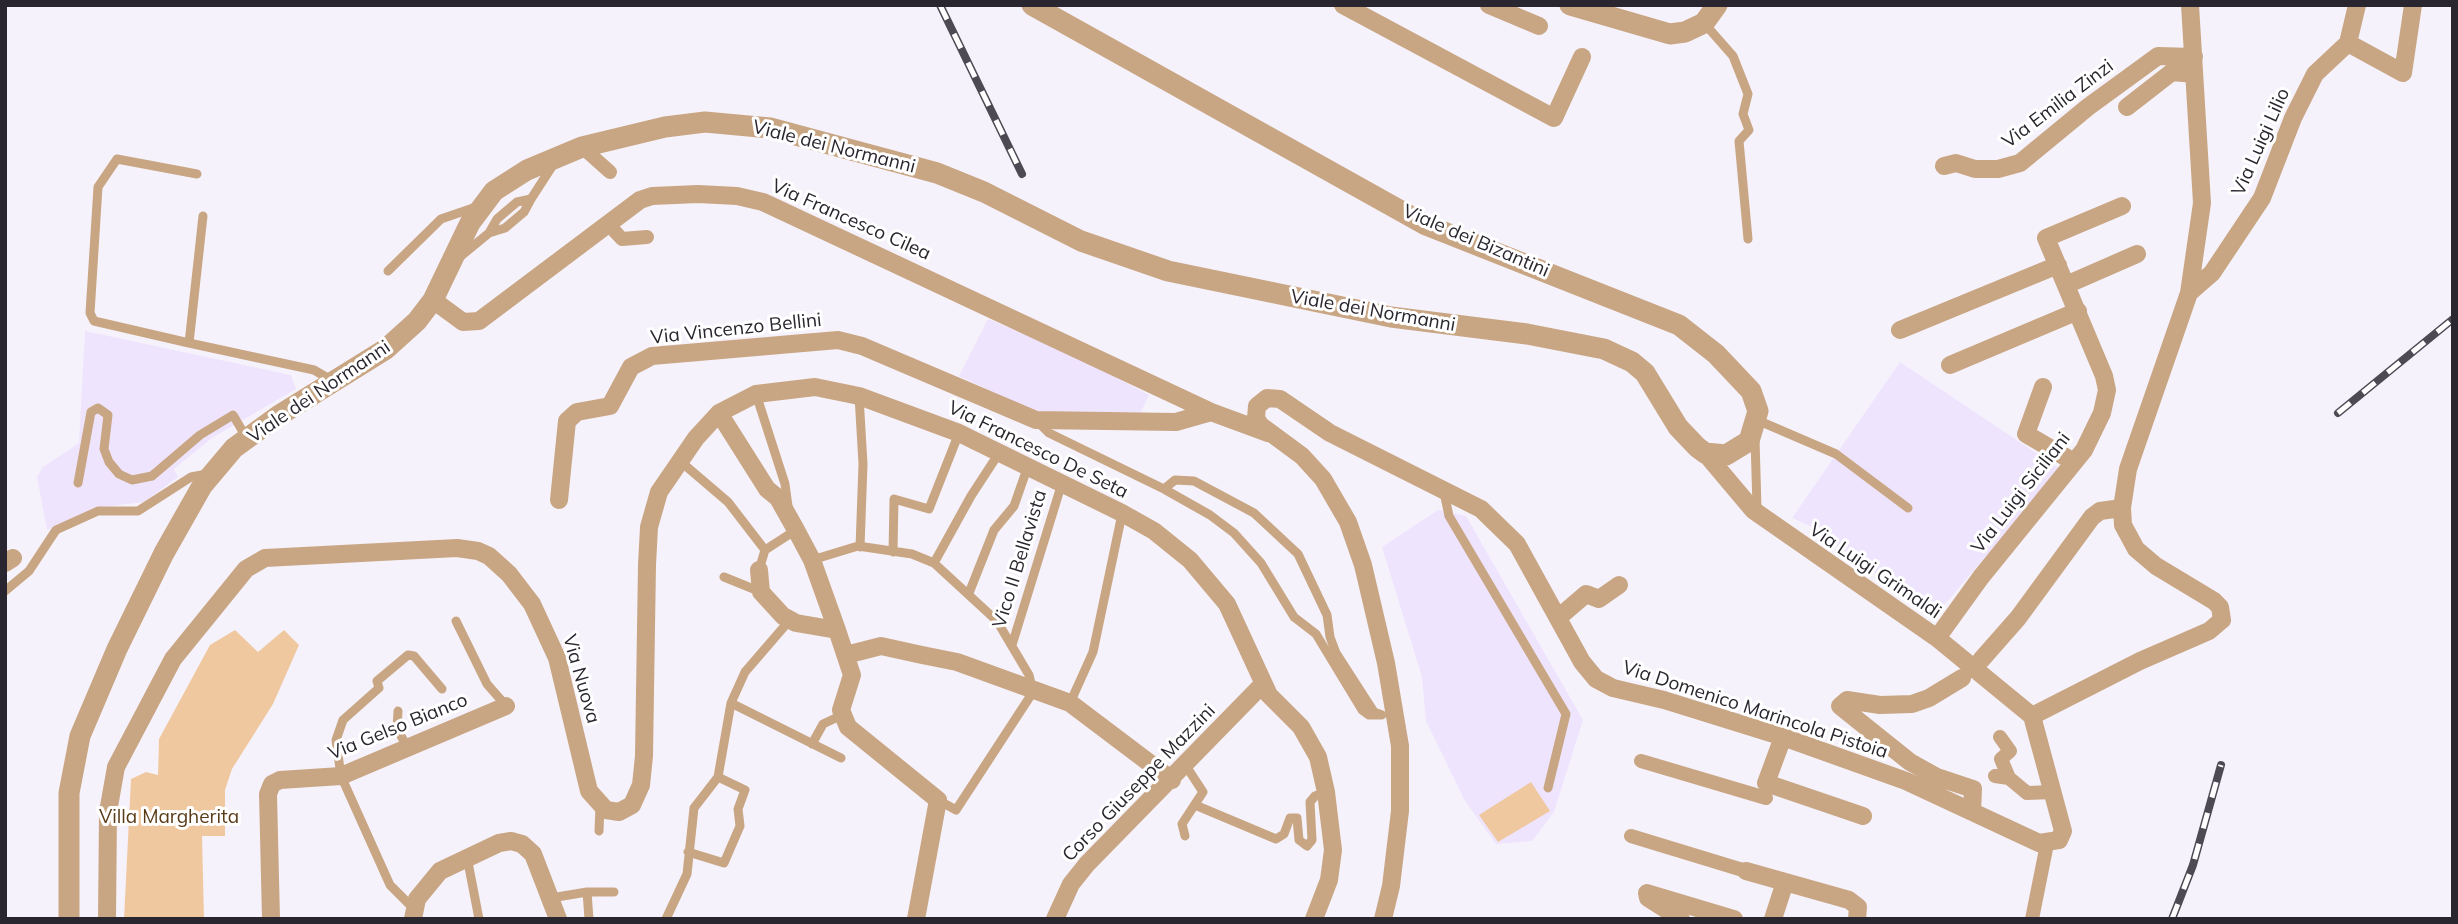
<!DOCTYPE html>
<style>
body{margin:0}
#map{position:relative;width:2458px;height:924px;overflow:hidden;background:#f6f2fc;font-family:Mulish,sans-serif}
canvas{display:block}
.frame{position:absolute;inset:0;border:7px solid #2a262f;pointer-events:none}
</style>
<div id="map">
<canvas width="2458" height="924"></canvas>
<div class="frame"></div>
</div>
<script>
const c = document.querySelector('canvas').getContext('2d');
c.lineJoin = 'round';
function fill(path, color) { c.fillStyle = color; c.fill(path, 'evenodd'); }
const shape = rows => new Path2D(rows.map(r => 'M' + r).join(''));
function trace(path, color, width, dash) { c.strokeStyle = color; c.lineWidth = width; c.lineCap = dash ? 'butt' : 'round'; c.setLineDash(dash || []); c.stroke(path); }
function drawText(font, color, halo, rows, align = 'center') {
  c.font = font + ' Mulish,sans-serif'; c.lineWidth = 6; c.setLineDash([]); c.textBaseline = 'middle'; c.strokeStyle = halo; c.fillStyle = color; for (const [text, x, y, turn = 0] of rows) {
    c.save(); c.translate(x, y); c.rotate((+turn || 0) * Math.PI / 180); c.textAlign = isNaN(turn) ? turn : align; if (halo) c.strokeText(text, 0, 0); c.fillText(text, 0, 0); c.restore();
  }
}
fill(shape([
 [988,319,1074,355,1149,395,1140,414,1039,414,959,376],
 [85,331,291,375,296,389,212,438,174,469,178,477,144,502,94,508,47,530,37,477,43,467,79,443],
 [1900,362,2060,469,1934,617,1812,527,1792,518],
 [1438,510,1466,516,1583,720,1554,812,1532,841,1496,844,1465,801,1426,721,1422,677,1382,547]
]), '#efe4fd');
fill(shape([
 [235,630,258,652,284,630,299,645,273,704,232,769,225,790,225,836,202,836,204,919,124,919,131,779,146,772,158,775,159,739,210,645],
 [1531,782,1550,811,1498,842,1479,815]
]), '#efc8a0');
trace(shape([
 [1704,23,1733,56,1748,94,1743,114,1749,130,1739,141,1748,239],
 [197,174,117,159,98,187,90,313,94,321,189,343,203,216],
 [489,233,505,228,524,212,531,199],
 [461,256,489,233,497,219,517,202,531,199,553,165],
 [388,271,441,219,476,207],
 [189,343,314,370,333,381],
 [756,394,785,484,788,506],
 [859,396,863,464,860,547],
 [1757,420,1836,454,1908,508],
 [1038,422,1049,433,1164,489,1175,480,1194,481,1254,513,1298,554,1327,615,1330,637,1336,653,1374,712,1382,715],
 [1755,439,1757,508],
 [680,461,728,502,765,550],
 [78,483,91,412,98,408,108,415,104,449,109,462,119,474,132,480,152,476,200,435,233,415,246,437],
 [1164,489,1210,515,1234,533,1261,563,1294,617,1316,634,1362,710,1369,715,1379,715],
 [1444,492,1449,516,1566,714,1548,788],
 [893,552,894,499,929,509,959,433],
 [812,560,858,546,912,554,934,563,997,621,1029,675,1033,692,956,810,938,800],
 [934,563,971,496,999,453],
 [759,570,765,550,796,530],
 [724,577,761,592],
 [5,591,29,571,56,530,98,511,138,511,191,477,207,474],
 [969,593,994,530,1014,506,1028,466],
 [456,621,487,684,508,708],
 [1012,645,1062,483],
 [731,703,841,758],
 [1070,703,1093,652,1122,514],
 [398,711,397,729,408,748],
 [812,744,823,724,842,715],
 [1195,805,1276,839,1284,834,1290,818,1297,818,1299,840,1307,846,1312,840,1310,802,1315,796,1326,792],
 [599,831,600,806],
 [1185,836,1182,824,1203,792,1186,766],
 [688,852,724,863,740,826,738,809,745,790,718,777],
 [467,857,479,919],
 [587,892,614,892],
 [551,898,587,892,589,919],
 [413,908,390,885,341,776,336,740,343,720,379,688,377,681,408,655,414,656,442,689],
 [666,919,687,874,694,808,718,777,731,703,745,672,789,621]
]), '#c9a683', 9);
trace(shape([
 [582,147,610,172],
 [607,223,622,239,647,237],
 [2000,737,2010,751,2001,759,2009,778],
 [1641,761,1766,798],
 [1995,776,2009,778,2027,793,2053,792],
 [1631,836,1746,871],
 [2032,919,2047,844]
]), '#c9a683', 14);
trace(shape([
 [1343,5,1554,118,1582,57],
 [1489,5,1539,26],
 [2348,43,2403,73,2413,5],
 [2127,107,2172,72,2194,74],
 [1944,166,1956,163,1975,169,1998,169,2020,163,2088,107,2158,56,2194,57],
 [2066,285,2137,254],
 [2189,293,2212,273,2262,198,2293,118,2315,74,2348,43,2357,5],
 [433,300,463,322,479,321,640,200,652,196,698,194,737,196,763,202,1211,412,1268,433],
 [1900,330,2058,265],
 [1950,365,2078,311],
 [2043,387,2026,434,2074,462],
 [719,413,767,489,778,498,796,530,812,560,837,630],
 [1705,453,1753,510,1937,638,2032,716],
 [559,500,567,421,577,412,610,406,631,367,652,356,838,340,862,346,1036,420,1176,422,1211,412],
 [5,563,13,558],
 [759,570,761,592,783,616,796,623,837,630,852,675,841,710,848,727,938,800,916,919],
 [1558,618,1586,594,1599,599,1619,585],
 [1937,638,1981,577,2084,450,2102,413,2107,390,2104,376,2046,238,2122,206],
 [846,655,881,646,922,655,957,662,1070,703,1172,780],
 [1981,660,2018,618,2092,517,2100,511,2122,508],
 [1962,678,1929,698,1912,704,1880,705,1847,700,1840,706,1910,762,1937,777,1973,789,1972,812],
 [1783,737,1766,783,1863,816],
 [1746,871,1849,900,1858,907,1857,919],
 [107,919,108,812,116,767,173,659,246,569,265,558,457,548,478,551,489,556,509,574,532,604,557,658,589,791,606,810,619,812,632,805,641,785,644,756,647,565,649,527,659,492,696,438,719,413,756,394,815,387,859,396,959,433,1122,513,1154,531,1190,560,1227,604,1269,695,1301,727,1318,757,1326,792,1333,850,1329,880,1314,919],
 [271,919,268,794,272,784,280,780,341,776,506,706],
 [413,919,417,899,440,871,499,843,511,841,522,844,533,854,558,919],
 [1055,919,1071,884,1087,864,1263,684],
 [1383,919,1391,886,1400,811,1400,746,1386,663,1363,565,1348,522,1323,479,1302,456,1260,425,1256,418,1257,406,1267,398,1280,399,1330,433,1481,509,1517,544,1582,662,1596,679,1613,688,1664,700,1783,737,1906,781,2039,843,2059,840,2063,831,2032,716,2140,661,2209,631,2222,620,2220,607,2214,601,2156,566,2136,549,2123,525,2122,508,2128,469,2189,293,2202,203,2190,5],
 [1681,919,1648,898,1647,893,1734,919],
 [1773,919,1785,882]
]), '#c9a683', 18);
trace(shape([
 [1570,5,1670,34,1685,32,1704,23,1717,5],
 [69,919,69,793,80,736,117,649,164,553,202,486,234,448,278,416,386,349,417,321,433,300,470,223,494,191,527,170,582,147,665,127,705,122,770,128,937,173,984,192,1081,241,1168,271,1391,317,1527,334,1604,349,1632,362,1645,373,1678,427,1697,447,1705,453,1726,455,1749,441,1758,411,1751,391,1716,354,1679,325,1426,225,1032,5]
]), '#c9a683', 21);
const rail = shape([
 [940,5,1022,174],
 [2338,413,2453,319],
 [2172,919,2193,865,2221,765]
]);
trace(rail, '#4e4a53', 8);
trace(rail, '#fff', 5, [16]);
drawText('19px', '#2a262f', '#fff', [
 ["Via Emilia Zinzi",2058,104,-37],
 ["Via Luigi Lilio",2261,142,-66],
 ["Viale dei Normanni",834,147,14],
 ["Via Francesco Cilea",851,220,24],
 ["Viale dei Bizantini",1476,241,23],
 ["Viale dei Normanni",1373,311,10],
 ["Via Vincenzo Bellini",736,329,-6],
 ["Viale dei Normanni",319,392,-34],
 ["Via Francesco De Seta",1038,450,26],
 ["Via Luigi Siciliani",2021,493,-52],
 ["Vico II Bellavista",1020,559,-73],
 ["Via Luigi Grimaldi",1875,571,34],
 ["Via Nuova",581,679,74],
 ["Via Domenico Marincola Pistoia",1755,710,18],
 ["Via Gelso Bianco",398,727,-22],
 ["Corso Giuseppe Mazzini",1139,783,-46]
]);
drawText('19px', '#5a3b18', '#fff', [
 ["Villa Margherita",169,817]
]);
</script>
